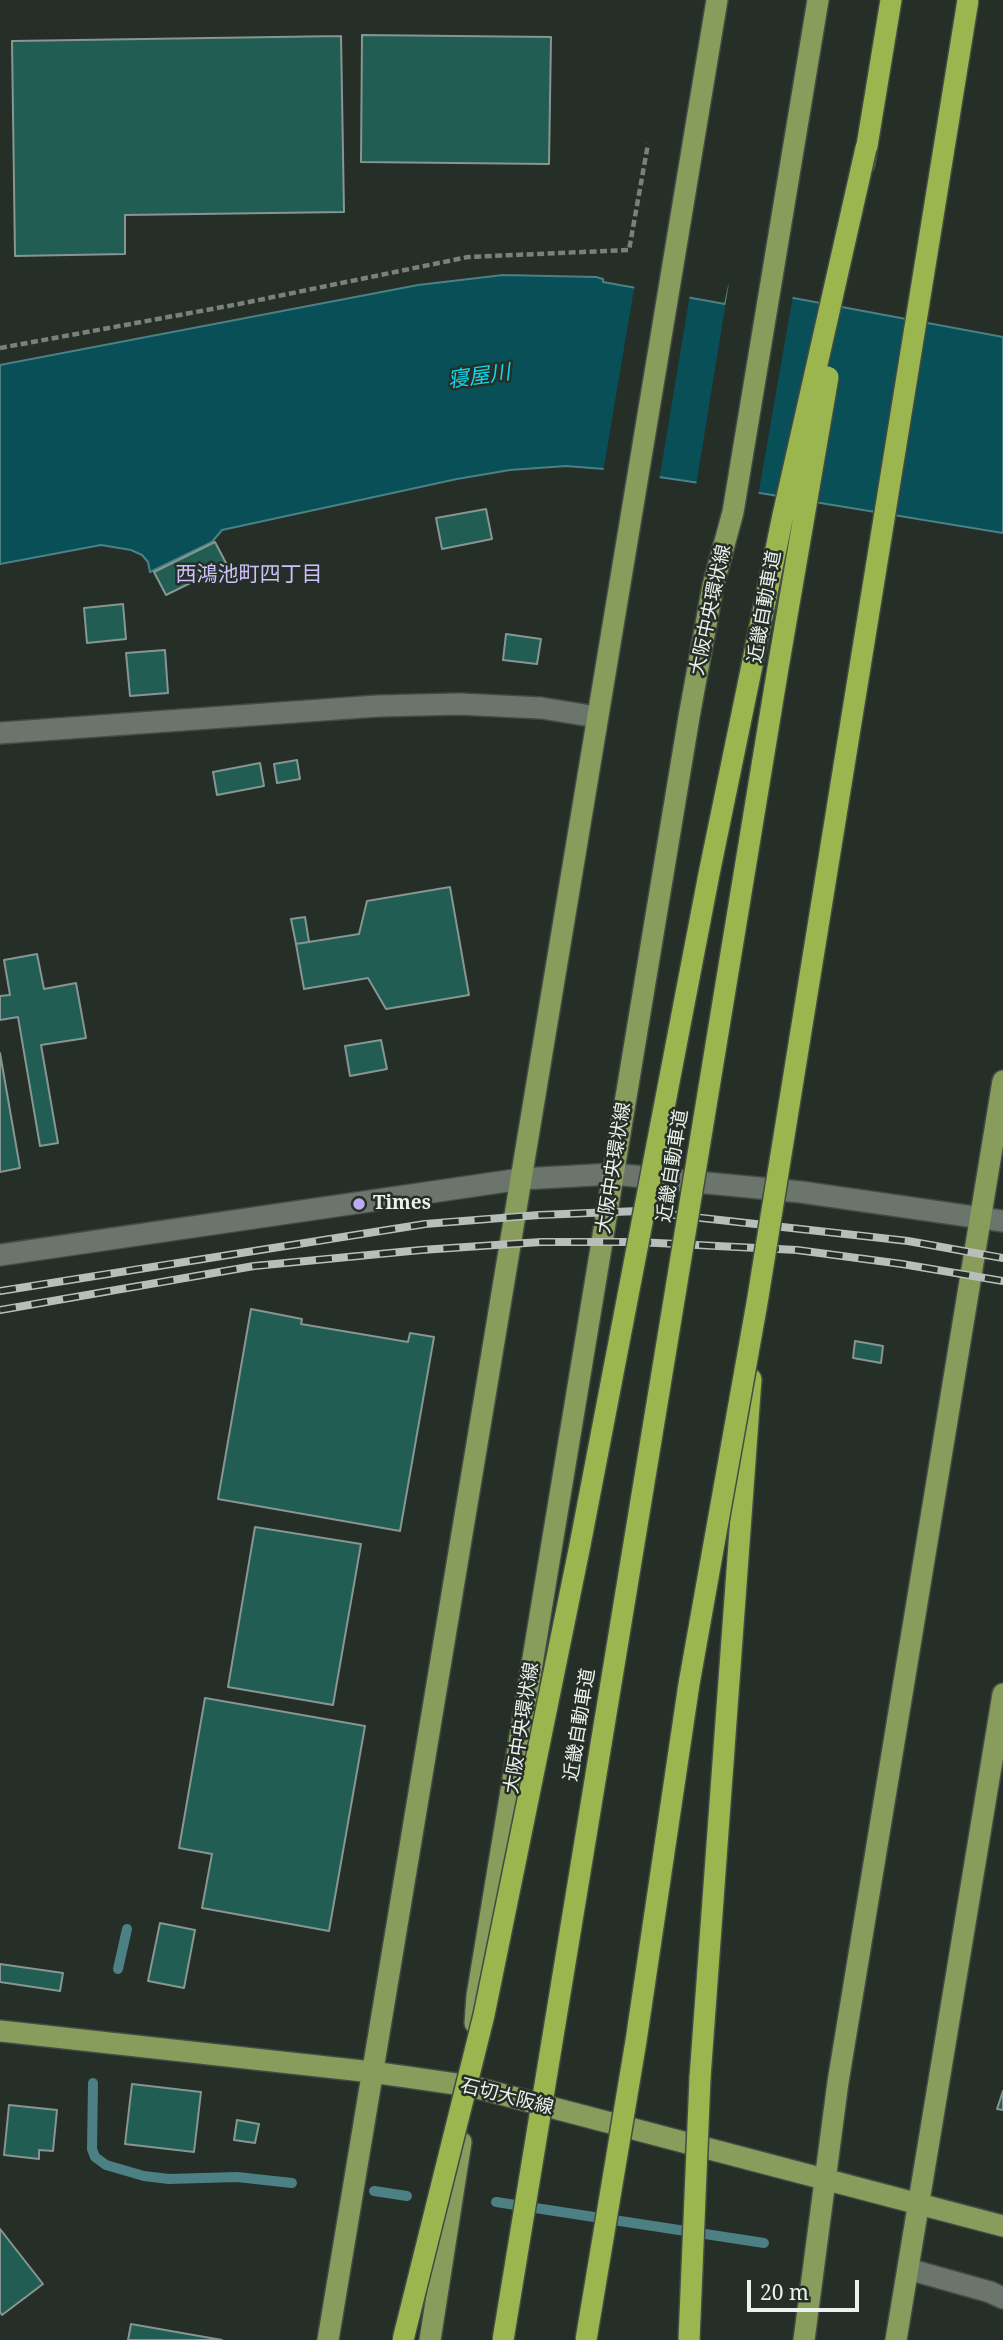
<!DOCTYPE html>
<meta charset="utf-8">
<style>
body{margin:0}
#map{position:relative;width:1003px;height:2340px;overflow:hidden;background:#252e27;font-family:"Noto Serif",serif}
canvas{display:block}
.scale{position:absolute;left:747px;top:2280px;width:112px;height:32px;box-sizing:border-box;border:4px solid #ebf1ec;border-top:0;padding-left:9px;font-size:21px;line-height:24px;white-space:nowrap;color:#ebf1ec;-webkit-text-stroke:5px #252e27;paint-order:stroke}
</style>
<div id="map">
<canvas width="1003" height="2340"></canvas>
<div class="scale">20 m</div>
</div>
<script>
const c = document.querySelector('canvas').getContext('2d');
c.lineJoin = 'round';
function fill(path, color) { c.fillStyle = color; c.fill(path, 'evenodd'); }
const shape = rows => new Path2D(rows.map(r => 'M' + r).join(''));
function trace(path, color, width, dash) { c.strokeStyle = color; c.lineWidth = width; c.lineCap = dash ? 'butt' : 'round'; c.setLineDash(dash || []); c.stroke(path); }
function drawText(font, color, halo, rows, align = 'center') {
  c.font = font + ' "Noto Serif","Noto Sans JP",serif'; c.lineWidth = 5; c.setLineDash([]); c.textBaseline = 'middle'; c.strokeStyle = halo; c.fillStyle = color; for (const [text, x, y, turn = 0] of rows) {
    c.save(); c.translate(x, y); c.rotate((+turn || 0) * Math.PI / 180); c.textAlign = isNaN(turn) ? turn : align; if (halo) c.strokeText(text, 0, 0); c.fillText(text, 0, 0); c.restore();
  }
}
const water = shape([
 [503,275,596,277,603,279,603,282,725,304,729,286,1003,337,1003,533,693,482,604,469,566,466,510,470,457,479,222,530,212,542,150,572,148,562,142,555,131,550,101,545,0,564,0,365,418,285,503,275]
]);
fill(water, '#084f57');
trace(water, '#4c8084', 2);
fill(shape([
 [635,283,690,294,659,481,603,473],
 [729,283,793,295,758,496,696,486]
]), '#252e27');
trace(shape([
 [118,1969,127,1929],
 [93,2083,92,2149,95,2157,106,2165,144,2176,169,2179,237,2177,292,2183],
 [374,2191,407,2196],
 [496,2202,764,2243]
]), '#4c8084', 10);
const building = shape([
 [362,35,551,37,549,164,361,162,362,35],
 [341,36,344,212,125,215,125,254,15,256,12,41,341,36],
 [486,509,492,539,442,549,436,518,486,509],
 [215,542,227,565,166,595,154,572,215,542],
 [123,604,126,639,87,643,84,608,123,604],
 [506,634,541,639,537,664,503,660,506,634],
 [165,650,168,693,130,696,126,653,165,650],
 [297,760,300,779,277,783,274,764,297,760],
 [260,763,264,786,217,795,213,772,260,763],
 [450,887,469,995,386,1009,368,978,304,989,296,944,359,934,367,901,450,887],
 [305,917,309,942,296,944,291,919,305,917],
 [37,954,44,989,76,983,86,1038,41,1045,58,1143,40,1146,18,1017,0,1020,0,996,10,995,4,960,37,954],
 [381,1040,387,1069,350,1076,345,1046,381,1040],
 [0,1053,20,1168,0,1172,0,1053],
 [251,1309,302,1319,301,1324,408,1342,410,1333,434,1337,400,1531,218,1499,251,1309],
 [855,1341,883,1346,881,1363,853,1358,855,1341],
 [255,1527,361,1544,333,1705,228,1687,255,1527],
 [205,1698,365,1726,329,1931,202,1908,212,1854,179,1848,205,1698],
 [160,1923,195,1930,184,1988,148,1981,160,1923],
 [0,1964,63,1973,60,1991,0,1982,0,1964],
 [132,2084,201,2092,194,2152,125,2144,132,2084],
 [1003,2091,1003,2110,997,2109,1003,2091],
 [9,2105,57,2110,53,2151,39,2150,39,2159,4,2155,9,2105],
 [237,2120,259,2124,255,2143,234,2140,237,2120],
 [0,2229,43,2284,2,2315,0,2312,0,2229],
 [131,2324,222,2340,128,2340,131,2324]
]);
fill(building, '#215d52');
trace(building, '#879692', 2);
const minor = shape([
 [0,733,378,706,459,704,541,708,597,717],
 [0,1255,521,1179,613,1174,801,1192,1003,1221],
 [908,2269,990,2292,1003,2298]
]);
const major = shape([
 [475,2023,477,1996,689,717,713,586,733,512,818,0],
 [0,2031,372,2072,470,2086,1003,2226],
 [328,2340,717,0],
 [430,2340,461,2142],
 [804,2340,838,2082,1003,1081],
 [896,2340,1003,1694]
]);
const highway = shape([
 [864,164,891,0],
 [700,2078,751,1379]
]);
trace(minor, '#434b45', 24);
trace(major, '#434b45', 24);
trace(highway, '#434b45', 24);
trace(shape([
 [0,348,239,304,468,257,629,250,648,144]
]), '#79817a', 4.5, [7, 3.5]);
trace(minor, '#6b756c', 21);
trace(major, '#889c5b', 21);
trace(highway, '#9bb64f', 21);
const rail = shape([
 [0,1291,425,1224,539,1215,639,1211,908,1241,1003,1258],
 [0,1310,254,1266,421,1250,541,1242,637,1242,797,1250,902,1264,1003,1281]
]);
trace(rail, '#b8bfba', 8);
trace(rail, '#252e27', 5, [16]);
const highwayBridge = shape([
 [403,2340,484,2015,580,1545,709,874,783,515,866,148],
 [503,2340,778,668,828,377],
 [586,2340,636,2041,689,1684,757,1303,968,0],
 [689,2340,700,2078]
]);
trace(highwayBridge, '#434b45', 24, []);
trace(highwayBridge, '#9bb64f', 21);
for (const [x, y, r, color] of [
 [359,1204,7,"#baaaf7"]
]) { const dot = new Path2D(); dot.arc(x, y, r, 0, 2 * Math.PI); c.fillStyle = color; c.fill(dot); trace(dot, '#252e27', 2.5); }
drawText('19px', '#ebf1ec', '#252e27', [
 ["近畿自動車道",765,607,-80],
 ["大阪中央環状線",711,610,-78],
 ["近畿自動車道",673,1166,-81],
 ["大阪中央環状線",614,1168,-81],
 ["近畿自動車道",580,1725,-81],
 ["大阪中央環状線",522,1728,-81],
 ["石切大阪線",507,2097,14]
]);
drawText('bold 19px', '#ebf1ec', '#252e27', [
 ["Times",373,1204]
], 'left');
drawText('italic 21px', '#0ed8ee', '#252e27', [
 ["寝屋川",479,377,-8]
]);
drawText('21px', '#ccc1fb', '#252e27', [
 ["西鴻池町四丁目",249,575]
]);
</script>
